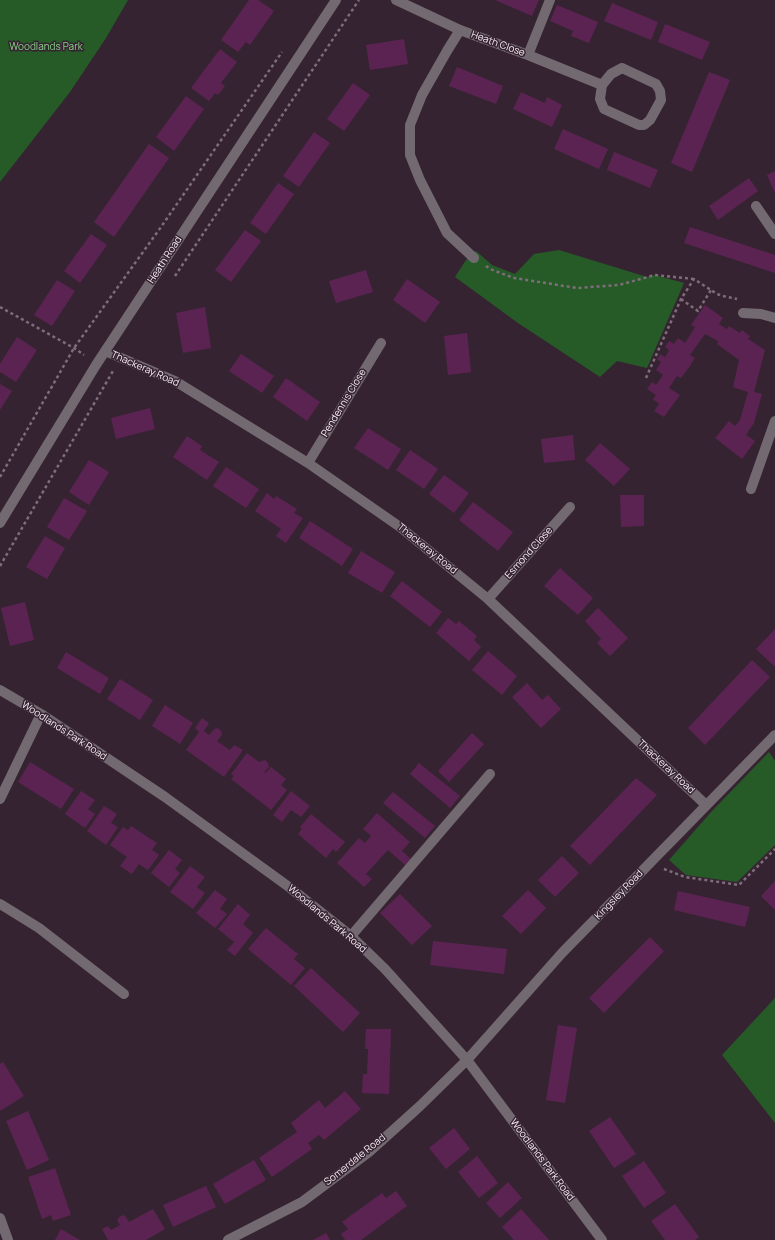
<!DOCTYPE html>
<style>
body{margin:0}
canvas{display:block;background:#352331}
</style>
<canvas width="775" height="1240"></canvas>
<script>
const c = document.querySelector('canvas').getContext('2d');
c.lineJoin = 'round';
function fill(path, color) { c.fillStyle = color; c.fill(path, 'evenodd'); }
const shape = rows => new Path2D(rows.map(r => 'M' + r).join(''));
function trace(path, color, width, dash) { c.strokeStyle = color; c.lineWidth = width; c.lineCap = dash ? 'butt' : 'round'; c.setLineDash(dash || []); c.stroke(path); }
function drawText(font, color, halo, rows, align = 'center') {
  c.font = font + ' Manrope,sans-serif'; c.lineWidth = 3; c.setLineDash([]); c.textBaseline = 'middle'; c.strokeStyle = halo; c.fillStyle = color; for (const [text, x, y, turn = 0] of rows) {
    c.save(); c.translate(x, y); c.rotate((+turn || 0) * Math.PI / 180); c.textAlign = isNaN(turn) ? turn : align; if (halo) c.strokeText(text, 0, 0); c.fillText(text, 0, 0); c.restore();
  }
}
fill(shape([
 [0,0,128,0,106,38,70,92,0,182],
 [559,250,647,277,655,275,684,283,647,368,617,361,600,377,518,323,455,277,466,260,476,251,492,265,515,274,534,254],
 [769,752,775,761,775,845,737,882,686,875,669,860,712,811],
 [775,998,775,1123,722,1055]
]), '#265b28');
fill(shape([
 [249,0,258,0,274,11,250,45,246,42,238,52,221,40],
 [495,0,539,0,532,16],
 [612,3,658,22,651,40,604,21],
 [557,5,598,22,589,43,571,36,573,31,550,21],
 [665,24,710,42,702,60,658,42],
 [404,39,408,64,370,70,366,45],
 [220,49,237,62,221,83,225,86,218,95,215,93,209,101,191,88],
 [457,67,503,86,496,104,449,86],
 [709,72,730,80,692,172,671,163],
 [353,83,370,95,344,131,327,119],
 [521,92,545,103,547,97,562,105,552,127,513,109],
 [186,96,204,109,174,151,156,137],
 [563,129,608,149,599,169,554,149],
 [314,132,330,143,299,187,283,176],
 [149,144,169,158,114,237,94,222],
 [614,152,658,170,650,188,607,170],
 [775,171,775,193,767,175],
 [749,178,758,191,718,220,709,206],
 [278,183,294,194,266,234,250,223],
 [690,227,775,255,775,273,684,243],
 [245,230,261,241,231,282,215,270],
 [91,234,107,245,80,283,64,271],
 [366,270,373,292,336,303,329,281],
 [407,279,440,302,425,323,393,300],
 [57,280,75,291,52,326,34,315],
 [705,305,723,318,719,324,727,329,729,326,740,333,742,330,750,336,748,339,765,350,754,392,762,394,754,423,746,435,755,441,742,459,715,438,729,421,735,426,740,420,748,392,733,387,739,360,717,344,718,341,705,334,690,355,695,358,690,366,681,378,677,376,669,388,680,395,664,417,654,411,659,404,653,399,656,395,647,389,652,382,656,385,663,375,656,370,661,362,657,359,660,354,665,357,668,352,669,350,665,347,669,341,674,344,678,338,685,343,695,327,691,325],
 [205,307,211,348,183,353,176,313],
 [467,333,471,372,448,375,444,336],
 [17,337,37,350,16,382,0,372,0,364],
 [241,354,274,376,262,393,229,371],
 [286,378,320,402,307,421,273,397],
 [0,384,12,391,0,410],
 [150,408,155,429,116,439,111,418],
 [368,428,401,449,388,470,354,448],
 [573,435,575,460,544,463,541,439],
 [187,436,202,446,200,450,219,462,207,480,173,457],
 [600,443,630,469,614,486,585,460],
 [410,450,438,469,424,489,396,470],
 [89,460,109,472,89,505,69,492],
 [226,467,259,489,246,508,213,486],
 [444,475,469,493,454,513,429,494],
 [267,493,274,499,276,496,297,509,294,513,303,518,286,543,276,536,281,529,255,511],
 [620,495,644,495,644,526,621,527],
 [64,498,87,511,69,540,47,527],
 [473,502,513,532,498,551,459,520],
 [310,521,353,549,342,566,299,538],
 [45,536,65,548,47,579,26,567],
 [361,551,395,572,382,593,348,573],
 [560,568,593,598,578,615,544,586],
 [402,581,442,612,430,627,390,596],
 [25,602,34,640,10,646,1,608],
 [598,608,628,638,610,656,597,643,601,639,585,621],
 [448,618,456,624,459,621,477,636,474,640,481,647,469,661,436,633],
 [775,629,775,665,774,666,756,649],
 [488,651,517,676,502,695,472,670],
 [66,652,109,678,100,694,57,668],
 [752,660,770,677,705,745,688,728],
 [120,679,153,700,140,720,107,699],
 [527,683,542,700,548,695,561,709,541,728,512,697],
 [165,705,193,723,180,744,152,726],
 [202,718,209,723,204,731,209,735,214,729,218,728,221,731,222,735,217,741,230,750,234,745,243,750,224,777,186,750,199,732,195,728],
 [472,733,484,744,449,782,438,771],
 [247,753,259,762,265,760,268,763,269,767,264,772,265,773,271,767,286,779,281,785,287,790,271,810,231,779,234,776,231,774],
 [30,762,74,789,61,809,18,782],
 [419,763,460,796,450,808,410,774],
 [636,778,657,795,590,865,570,846],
 [81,791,95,800,88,809,95,814,85,828,65,814],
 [291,791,310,806,301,817,291,810,282,822,273,815],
 [393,792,435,826,425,838,383,803],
 [104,806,117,814,111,823,118,827,106,845,87,831],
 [377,813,410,842,402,851,411,859,405,865,388,850,366,874,372,879,364,887,337,863,359,838,365,843,371,836,363,829],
 [311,814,345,842,336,852,333,849,326,858,298,834,302,829,300,827],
 [131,826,157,843,152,850,159,855,148,870,139,864,132,874,120,866,127,857,110,845,123,827,128,830],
 [169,850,182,860,175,869,180,873,169,887,151,873],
 [562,856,579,873,555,897,538,880],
 [190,866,205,877,197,887,205,893,193,909,170,892],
 [775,881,775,910,761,896],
 [215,890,227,899,220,909,227,914,215,928,196,913],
 [528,890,546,908,521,934,502,916],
 [678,891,750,907,745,927,674,910],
 [400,894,432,926,412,945,380,913],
 [238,904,250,915,243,924,253,933,235,956,227,950,234,942,218,929],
 [266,928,298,954,294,959,305,968,291,985,248,949],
 [650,937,664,951,604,1013,589,998],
 [433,941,507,949,504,974,430,965],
 [311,968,360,1013,343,1032,294,986],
 [558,1025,577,1028,565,1103,546,1100],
 [366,1029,391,1029,389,1094,362,1093,363,1074,367,1074,368,1049,365,1049],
 [3,1062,24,1096,0,1111,0,1064],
 [345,1091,361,1109,324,1140,319,1135,308,1143,312,1149,272,1177,259,1158,297,1132,291,1123,319,1100,325,1108],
 [28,1111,49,1160,27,1170,6,1121],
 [610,1117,636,1154,614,1168,589,1131],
 [454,1128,470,1149,446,1169,429,1148],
 [477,1156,498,1183,479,1198,458,1172],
 [254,1160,266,1180,225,1204,213,1184],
 [644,1161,666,1193,644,1208,622,1176],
 [55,1168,71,1215,53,1221,51,1215,42,1219,28,1177],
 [508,1182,522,1198,500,1218,486,1203],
 [206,1186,216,1207,173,1227,163,1205],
 [396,1191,407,1206,361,1240,345,1240,341,1234,348,1229,342,1222,382,1193,386,1198],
 [675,1204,699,1237,695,1240,665,1240,651,1221],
 [153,1209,165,1229,146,1240,108,1240,102,1229,108,1226,111,1230,120,1225,117,1220,119,1217,123,1215,126,1217,129,1222],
 [521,1209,549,1240,514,1240,502,1227],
 [61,1229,80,1240,55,1240],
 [326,1233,330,1240,313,1240]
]), '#5b2352');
trace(shape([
 [486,266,490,269,514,278,577,288,619,285,655,275,694,279],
 [175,276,359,0],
 [681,299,698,311,711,290],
 [0,307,74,348,84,355],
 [646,378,681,299,694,279,717,294,723,296,737,299],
 [0,477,74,348,161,227,282,52],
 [0,566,113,371],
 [664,869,685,877,739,885,775,849]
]), '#7e6e7a', 2.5, [3, 3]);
trace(shape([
 [396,0,460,30,528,55,602,85],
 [460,30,447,51,422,95,410,125,410,155,420,180,447,233,474,258],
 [528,55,550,0],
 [622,68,656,84,660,91,661,100,650,120,644,125,639,125,604,109,600,99,602,85,611,74,622,68],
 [756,206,775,234],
 [743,313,761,314,775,318],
 [105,351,175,381,308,463,400,527,488,599,706,805],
 [308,463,381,343],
 [751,489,775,421],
 [0,523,96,365,336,0],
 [488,599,570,507],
 [0,690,41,714,165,797,289,887,351,936,385,969,467,1060,602,1240],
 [0,799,41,714],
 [0,904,39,928,124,994],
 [351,936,490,774],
 [0,1218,8,1240],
 [228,1240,302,1202,369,1152,420,1106,467,1060,562,953,775,735]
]), '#736a71', 10);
drawText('10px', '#f9edf6', '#352331', [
 ["Heath Close",498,44,20],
 ["Heath Road",165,260,-57],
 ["Thackeray Road",145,369,24],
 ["Pendennis Close",344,403,-59],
 ["Thackeray Road",427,549,39],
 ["Esmond Close",529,553,-48],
 ["Woodlands Park Road",64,731,33],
 ["Thackeray Road",666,767,43],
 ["Kingsley Road",619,895,-46],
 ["Woodlands Park Road",327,919,40],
 ["Somerdale Road",355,1160,-39],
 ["Woodlands Park Road",542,1160,53]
]);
drawText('10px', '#86d485', '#352331', [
 ["Woodlands Park",46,47]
]);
</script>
